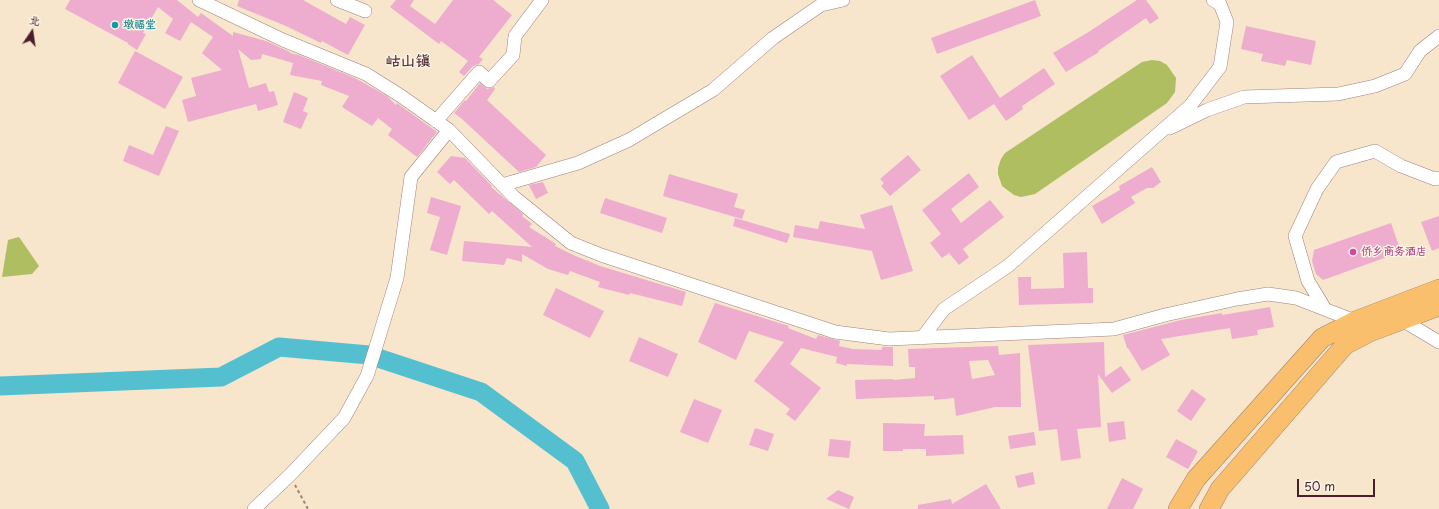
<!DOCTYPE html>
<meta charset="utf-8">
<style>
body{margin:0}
#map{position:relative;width:1439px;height:509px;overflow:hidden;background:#f7e5cc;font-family:"Playpen Sans","LXGW WenKai TC",sans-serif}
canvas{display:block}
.north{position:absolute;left:12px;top:12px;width:40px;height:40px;-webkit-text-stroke:3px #fcf5e5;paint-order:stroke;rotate:13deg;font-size:11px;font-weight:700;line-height:16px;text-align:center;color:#4a1f2b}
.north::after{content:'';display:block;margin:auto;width:14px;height:18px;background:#4a1f2b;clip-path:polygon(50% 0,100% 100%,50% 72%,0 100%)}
.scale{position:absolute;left:1297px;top:479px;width:78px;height:18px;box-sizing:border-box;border:2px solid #4a1f2b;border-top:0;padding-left:5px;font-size:12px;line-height:14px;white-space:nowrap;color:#4a1f2b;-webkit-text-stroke:3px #fcf5e5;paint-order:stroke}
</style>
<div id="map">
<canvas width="1439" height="509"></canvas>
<div class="north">北</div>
<div class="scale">50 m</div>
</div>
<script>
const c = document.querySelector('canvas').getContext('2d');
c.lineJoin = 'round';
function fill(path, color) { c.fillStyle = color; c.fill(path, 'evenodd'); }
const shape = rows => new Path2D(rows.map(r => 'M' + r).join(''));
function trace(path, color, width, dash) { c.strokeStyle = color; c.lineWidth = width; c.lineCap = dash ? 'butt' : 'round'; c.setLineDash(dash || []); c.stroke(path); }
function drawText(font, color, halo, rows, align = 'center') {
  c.font = font + ' "Playpen Sans","LXGW WenKai TC",sans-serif'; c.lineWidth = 3; c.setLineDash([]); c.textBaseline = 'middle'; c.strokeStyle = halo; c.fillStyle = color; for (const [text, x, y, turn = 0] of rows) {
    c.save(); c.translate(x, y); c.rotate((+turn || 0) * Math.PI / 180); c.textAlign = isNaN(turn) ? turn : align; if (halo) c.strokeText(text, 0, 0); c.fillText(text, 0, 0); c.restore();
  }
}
fill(shape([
 [1152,60,1160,61,1167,65,1176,78,1175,92,1167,103,1035,194,1021,197,1014,195,1002,186,998,174,998,168,1001,159,1005,153,1142,62],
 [19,237,39,266,32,274,2,277,8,240]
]), '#afbe61');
trace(shape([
 [0,386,221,377,279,347,369,355,481,392,575,461,600,509]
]), '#54c0cf', 19);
fill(shape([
 [70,0,177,0,198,17,201,13,233,36,233,32,266,41,290,52,290,53,299,55,355,78,387,96,396,105,397,103,437,132,417,157,388,135,392,129,378,118,372,126,342,107,349,96,321,85,322,81,290,75,293,63,262,54,261,59,251,60,238,49,249,88,266,83,269,92,274,91,278,105,258,111,256,104,188,122,182,100,196,96,191,78,222,70,202,53,213,37,191,22,180,41,165,33,173,19,158,7,143,33,146,34,137,50,128,44,128,43,65,9],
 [239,0,303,0,346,24,350,17,365,25,348,55,322,41,321,43,286,26,237,6],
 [396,0,414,0,410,6,435,24,453,0,493,0,512,15,479,57,483,59,479,64,473,66,464,76,459,72,468,61,441,41,439,44,390,7],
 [1035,0,1041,16,937,54,931,38],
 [1137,0,1146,0,1159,18,1150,24,1146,18,1098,51,1099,52,1066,72,1053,53,1087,33],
 [1246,26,1316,41,1311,65,1287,60,1285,66,1261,61,1263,54,1241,49],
 [135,51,183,77,165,109,118,83],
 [972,55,1000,98,1044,68,1055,84,1022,106,1023,109,1006,121,994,104,969,120,940,76],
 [480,83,487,89,494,87,495,89,487,100,546,155,536,167,519,172,462,119,454,113,465,100,466,101],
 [294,92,308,98,303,111,308,113,301,129,283,122],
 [166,126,179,131,159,176,123,161,129,145,153,155],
 [908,155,921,170,890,196,881,186,884,183,880,179],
 [451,156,465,158,492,186,491,187,523,214,522,216,532,224,529,227,556,244,555,246,571,254,600,266,686,292,682,306,630,293,629,295,598,287,600,282,570,271,568,275,548,269,522,254,522,262,507,258,504,265,462,261,464,241,532,247,492,211,489,214,454,180,450,184,437,172],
 [1152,167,1161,182,1153,188,1147,188,1131,197,1135,203,1102,224,1092,206,1120,190,1119,186],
 [969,173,979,187,951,209,961,223,990,200,1004,217,963,249,969,257,959,265,949,253,942,258,930,243,941,234,922,210],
 [669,174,738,194,734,207,745,210,742,219,663,196],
 [543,182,548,193,536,199,529,185],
 [431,197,461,206,447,255,430,250,440,217,427,213],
 [605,198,667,218,662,233,600,213],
 [892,205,913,271,881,280,872,251,793,237,795,225,818,229,820,221,865,229,860,215],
 [1439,216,1439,248,1432,251,1421,222],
 [735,218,790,234,787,243,733,226],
 [1391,223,1401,252,1323,280,1316,274,1312,261,1314,250],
 [1087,252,1088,288,1093,288,1093,303,1019,305,1018,277,1031,277,1031,289,1064,288,1063,253],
 [556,288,604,311,590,338,543,315],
 [715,303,789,326,788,328,816,339,818,335,840,341,839,346,853,349,882,350,882,347,893,347,893,366,847,364,847,366,836,363,837,357,801,348,790,364,821,388,795,421,786,414,790,409,754,381,784,342,749,331,736,360,698,342],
 [1270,307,1274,327,1257,330,1258,335,1232,339,1230,328,1161,339,1170,355,1142,371,1128,348,1127,348,1123,335,1181,320,1222,313,1222,315],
 [639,337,678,354,668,377,629,361],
 [1104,342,1105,377,1121,366,1131,380,1112,393,1098,374,1101,427,1077,429,1081,458,1061,461,1057,429,1039,431,1028,345],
 [998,346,999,355,1020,353,1021,407,995,407,956,416,954,398,934,400,934,396,856,399,855,380,893,379,893,380,915,378,915,367,909,367,908,349],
 [988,360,995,375,972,379,969,361],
 [1192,389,1206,399,1191,421,1177,411],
 [694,399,722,410,708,443,680,432],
 [1124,421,1126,439,1109,442,1107,423],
 [883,423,925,424,924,436,963,435,964,454,926,456,926,449,903,449,903,451,883,451],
 [755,428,774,434,768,451,749,445],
 [1034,432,1036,445,1010,449,1008,436],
 [830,439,851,441,849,458,828,456],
 [1176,439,1198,451,1188,469,1166,457],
 [1033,472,1035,484,1018,488,1015,476],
 [1122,478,1143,489,1133,509,1107,509],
 [986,484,1001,509,918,509,918,505,951,499,952,504],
 [838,490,854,497,849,509,826,499]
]), '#eeadcf');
const minor = shape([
 [199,0,283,40,366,74,401,96,449,130,514,197,571,243,601,255,835,332,889,339,1114,329,1165,315,1237,299,1268,294,1296,298,1355,321],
 [337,0,365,11],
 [436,121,479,72,489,81,513,55,515,36,542,0],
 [1170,128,1207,110,1244,97,1338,94,1375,86,1405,74,1420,51,1439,36],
 [502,185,578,163,629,140,713,90,773,38,821,5,843,0],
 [1325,309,1308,281,1295,236,1317,189,1336,162,1375,151,1401,166,1435,179,1439,178],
 [1402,320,1439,342],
 [922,338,944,309,1008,266,1190,106,1220,67,1227,22,1220,4,1213,0],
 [254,509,290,475,344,418,367,376,397,278,411,177,449,130]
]);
const highway = shape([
 [1178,509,1196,479,1322,338,1355,321,1439,289],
 [1209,509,1220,489,1345,345,1370,332,1439,306]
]);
trace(minor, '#a0827c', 14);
trace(highway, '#a0827c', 20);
trace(shape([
 [295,485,308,509]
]), '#a0827c', 2, [3, 3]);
trace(minor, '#fff', 13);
trace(highway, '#f9bf6d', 19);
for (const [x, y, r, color] of [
 [115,25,4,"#0f9aa8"],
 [1353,252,4,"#d1479c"]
]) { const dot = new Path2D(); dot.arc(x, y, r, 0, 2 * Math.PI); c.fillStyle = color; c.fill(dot); trace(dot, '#fcf5e5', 1.5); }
drawText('bold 11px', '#0d838f', '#fcf5e5', [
 ["墩福堂",123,25]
], 'left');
drawText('bold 11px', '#b23c85', '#fcf5e5', [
 ["侨乡商务酒店",1361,252]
], 'left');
drawText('bold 15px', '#4a1f2b', '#fcf5e5', [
 ["岵山镇",408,62]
]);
</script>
